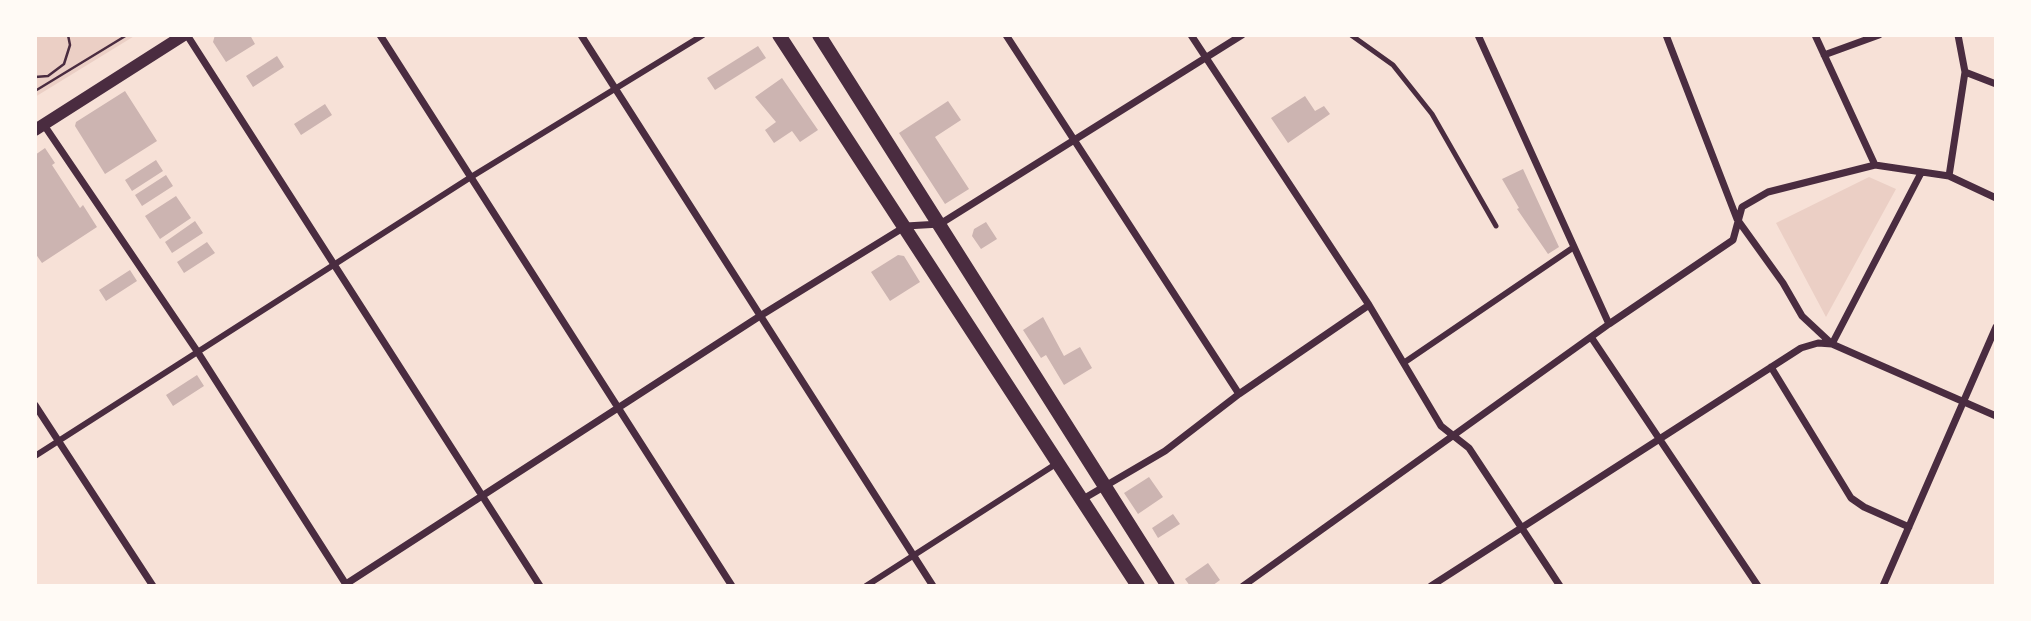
<!DOCTYPE html>
<style>
body{margin:0}
#map{position:relative;width:2031px;height:621px;overflow:hidden;background:#f7e1d7;font-family:Karla,sans-serif}
canvas{display:block}
.frame{position:absolute;inset:0;border:37px solid #fffaf5;pointer-events:none}
</style>
<div id="map">
<canvas width="2031" height="621"></canvas>
<div class="frame"></div>
</div>
<script>
const c = document.querySelector('canvas').getContext('2d');
c.lineJoin = 'round';
function fill(path, color) { c.fillStyle = color; c.fill(path, 'evenodd'); }
const shape = rows => new Path2D(rows.map(r => 'M' + r).join(''));
function trace(path, color, width, dash) { c.strokeStyle = color; c.lineWidth = width; c.lineCap = dash ? 'butt' : 'round'; c.setLineDash(dash || []); c.stroke(path); }
fill(shape([
 [35,35,136,35,35,97],
 [1869,177,1896,189,1826,317,1776,223]
]), '#ebcfc5');
fill(shape([
 [215,35,250,35,255,44,226,62,213,42],
 [758,46,766,58,715,90,707,78],
 [277,56,284,67,253,87,246,76],
 [782,78,818,130,800,142,792,131,774,143,765,130,776,122,755,97],
 [125,91,157,141,105,174,75,126,76,122],
 [1305,96,1315,111,1324,106,1330,114,1288,143,1271,118],
 [948,101,961,120,935,137,969,189,945,204,899,133],
 [325,104,332,115,301,135,294,124],
 [45,148,55,163,52,165,80,208,83,205,97,227,42,263,35,253,35,155],
 [156,160,163,171,132,191,125,180],
 [1523,169,1559,247,1548,254,1517,209,1519,208,1502,179],
 [166,175,173,186,142,206,135,195],
 [176,196,191,218,160,239,145,216],
 [195,221,203,233,172,253,165,242],
 [986,222,997,239,981,249,972,236,974,229],
 [207,242,215,253,184,273,177,262],
 [898,255,904,256,920,282,890,301,871,272],
 [130,270,137,281,106,301,99,290],
 [1043,317,1064,356,1080,347,1092,368,1064,385,1046,355,1041,358,1023,330],
 [197,375,204,386,173,406,166,395],
 [1149,477,1163,497,1138,514,1124,493],
 [1173,514,1180,524,1158,538,1152,528],
 [1208,563,1220,580,1212,586,1190,586,1185,579]
]), '#ccb4b1');
trace(shape([
 [35,77,48,76,64,64,70,45,68,35],
 [35,91,127,35]
]), '#4a2c40', 2.5);
trace(shape([
 [1351,35,1393,65,1432,114,1496,226]
]), '#4a2c40', 5);
trace(shape([
 [1405,362,1574,247],
 [35,456,471,177,703,35],
 [866,586,1059,462]
]), '#4a2c40', 6);
trace(shape([
 [187,35,540,586],
 [380,35,732,586],
 [581,35,933,586],
 [1006,35,1239,394],
 [1191,35,1369,305,1441,426,1469,448,1560,586],
 [1478,35,1609,324],
 [1666,35,1737,219,1783,283,1802,316,1832,344,1996,416],
 [1815,35,1875,165,1949,176,1996,198],
 [1824,55,1879,35],
 [1965,72,1996,84],
 [44,125,197,351,347,586],
 [1949,176,1965,72,1958,35],
 [1591,337,1758,586],
 [1832,344,1921,173],
 [1771,367,1851,498,1864,507,1909,527],
 [35,405,153,586],
 [1083,499,1165,451,1239,394,1369,305],
 [346,584,760,316,906,226,940,224,1242,35],
 [1243,586,1609,324,1733,240,1742,207,1768,192,1875,165],
 [1431,586,1801,348,1818,343,1832,344],
 [1883,586,1996,327]
]), '#4a2c40', 7);
trace(shape([
 [35,130,184,35]
]), '#4a2c40', 12);
trace(shape([
 [779,35,1138,586],
 [819,35,1168,586]
]), '#4a2c40', 14);
</script>
